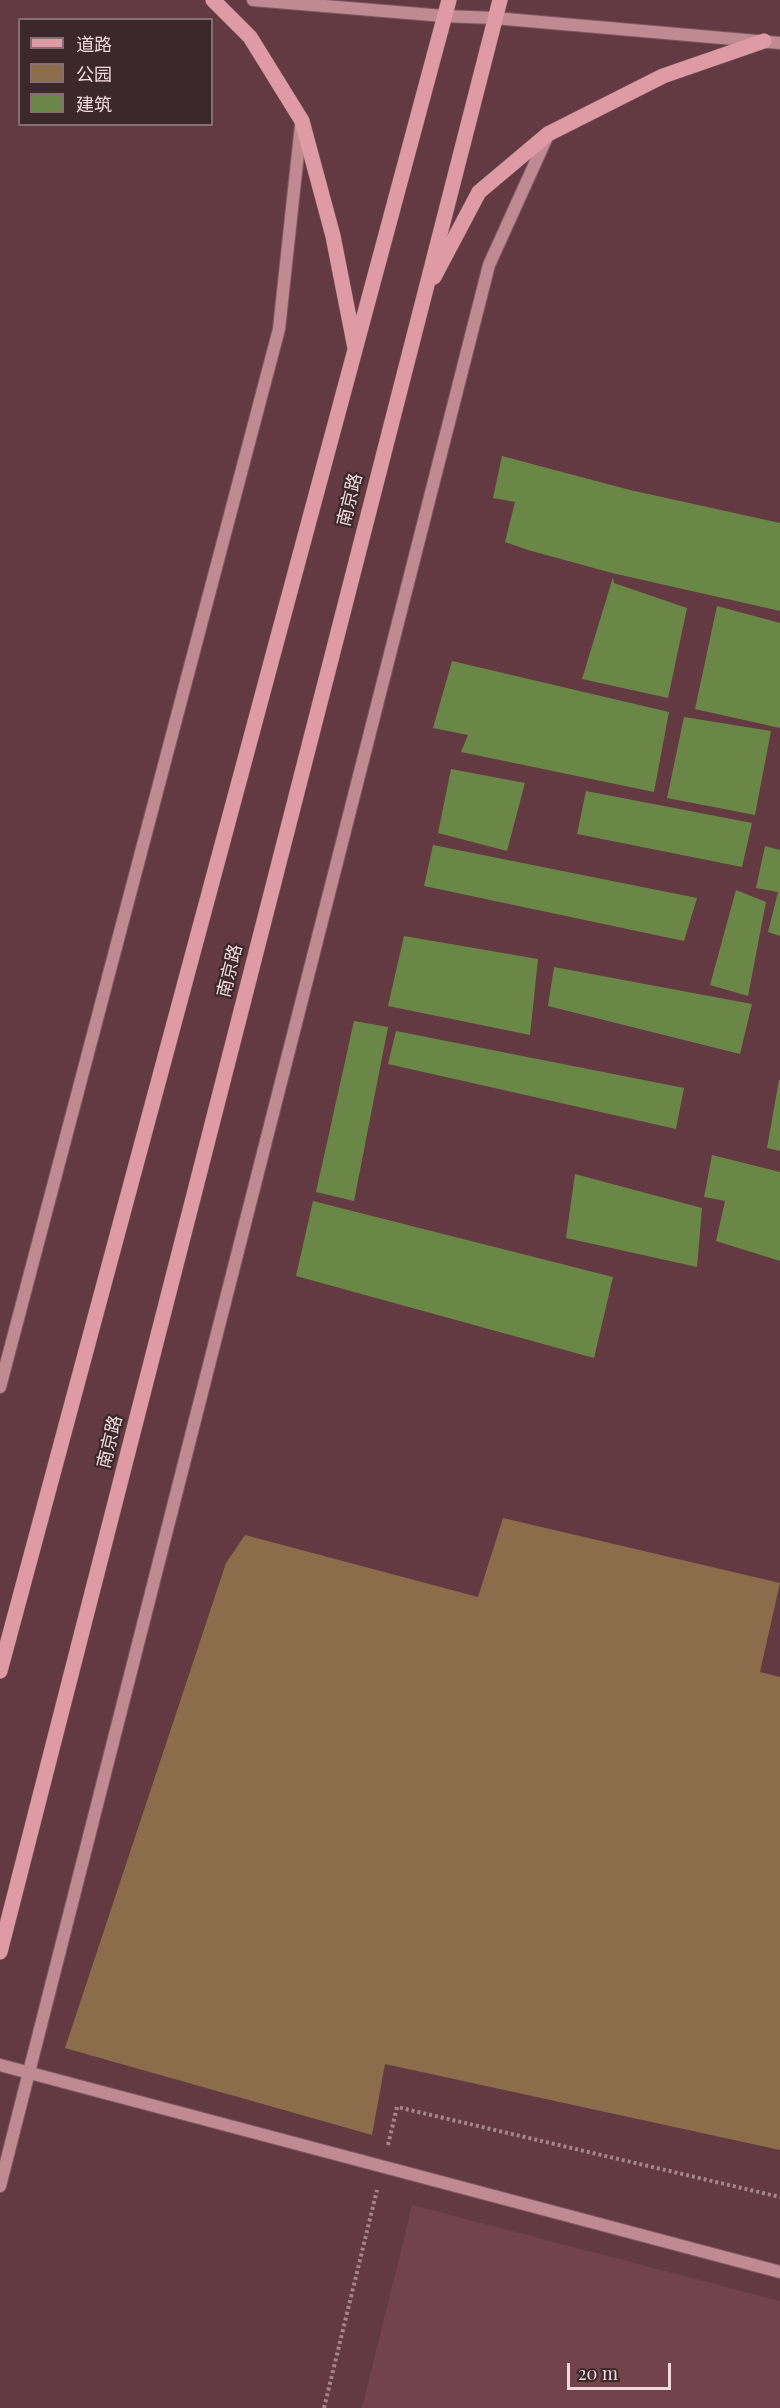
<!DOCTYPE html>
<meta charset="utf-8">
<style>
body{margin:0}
#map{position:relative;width:780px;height:2408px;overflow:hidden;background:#633a41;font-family:"Playfair Display","Noto Sans SC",serif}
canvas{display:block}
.legend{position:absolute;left:18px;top:18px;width:195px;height:108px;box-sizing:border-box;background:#3b282b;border:2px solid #856f72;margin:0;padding:8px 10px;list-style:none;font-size:18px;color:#f3d9dd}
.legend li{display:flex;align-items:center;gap:12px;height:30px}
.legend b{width:30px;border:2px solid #856f72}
.scale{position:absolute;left:567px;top:2363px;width:104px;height:27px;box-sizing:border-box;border:3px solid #f3d9dd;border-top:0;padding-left:8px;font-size:18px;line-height:21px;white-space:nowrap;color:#f3d9dd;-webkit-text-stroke:4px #3b282b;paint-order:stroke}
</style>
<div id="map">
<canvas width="780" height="2408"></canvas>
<ul class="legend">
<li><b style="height:8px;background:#de9ba5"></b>道路</li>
<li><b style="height:16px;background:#8b6d4c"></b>公园</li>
<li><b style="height:16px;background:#6a8747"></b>建筑</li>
</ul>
<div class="scale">20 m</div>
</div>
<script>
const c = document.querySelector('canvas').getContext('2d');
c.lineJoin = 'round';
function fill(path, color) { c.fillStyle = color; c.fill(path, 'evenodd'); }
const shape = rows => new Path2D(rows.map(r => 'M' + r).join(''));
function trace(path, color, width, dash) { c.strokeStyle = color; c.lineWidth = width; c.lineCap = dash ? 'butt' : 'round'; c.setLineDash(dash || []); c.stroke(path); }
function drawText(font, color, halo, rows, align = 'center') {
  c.font = font + ' "Playfair Display","Noto Sans SC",serif'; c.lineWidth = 4.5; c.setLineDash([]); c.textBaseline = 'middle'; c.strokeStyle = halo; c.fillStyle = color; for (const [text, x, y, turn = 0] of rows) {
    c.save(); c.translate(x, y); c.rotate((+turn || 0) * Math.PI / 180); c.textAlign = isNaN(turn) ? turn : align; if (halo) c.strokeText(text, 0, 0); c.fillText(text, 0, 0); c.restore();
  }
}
fill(shape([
 [412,2205,780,2301,780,2408,362,2408]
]), '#72434b');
fill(shape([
 [503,1518,780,1583,760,1672,780,1677,780,2150,385,2064,372,2135,65,2048,226,1563,245,1535,478,1597]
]), '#8b6d4c');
fill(shape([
 [502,456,630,490,780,523,780,611,612,573,528,550,505,542,515,502,493,498],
 [613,577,614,583,687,608,668,698,582,679],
 [717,606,780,623,780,728,695,709],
 [452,661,669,712,654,792,461,752,468,735,433,728],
 [684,717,771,731,755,815,667,798],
 [451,769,525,783,507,851,438,833],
 [586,791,752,823,742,867,577,834],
 [433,845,697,898,684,941,424,886],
 [765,846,780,850,780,936,768,932,778,892,756,888],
 [736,890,766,902,748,996,710,985],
 [404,936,538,959,530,1035,388,1006],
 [554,967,752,1004,740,1054,548,1006],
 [354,1021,388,1027,354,1201,316,1192],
 [396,1031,684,1088,676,1129,388,1064],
 [779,1080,780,1080,780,1151,767,1148],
 [712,1155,780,1172,780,1261,716,1241,725,1201,704,1197],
 [575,1174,702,1208,697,1267,566,1238],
 [313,1201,613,1277,594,1358,296,1276]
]), '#6a8747');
const secondary = shape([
 [253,0,444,16,494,18,780,43],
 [0,1387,279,329,301,125],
 [0,2065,780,2272],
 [0,2186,489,265,547,137]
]);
const primary = shape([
 [213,0,250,37,302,121,333,236,355,348],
 [434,277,479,192,548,134,663,76,764,41],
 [0,1671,449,0],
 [0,1952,500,0]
]);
trace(secondary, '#805a60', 14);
trace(primary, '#805a60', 16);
trace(shape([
 [388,2145,397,2107,780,2197],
 [324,2408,377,2190]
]), '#a6848a', 4, [3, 3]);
trace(secondary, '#bf8a92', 12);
trace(primary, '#de9ba5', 15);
drawText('18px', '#f3d9dd', '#3b282b', [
 ["南京路",350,500,-76],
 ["南京路",230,971,-76],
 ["南京路",110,1442,-76]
]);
</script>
